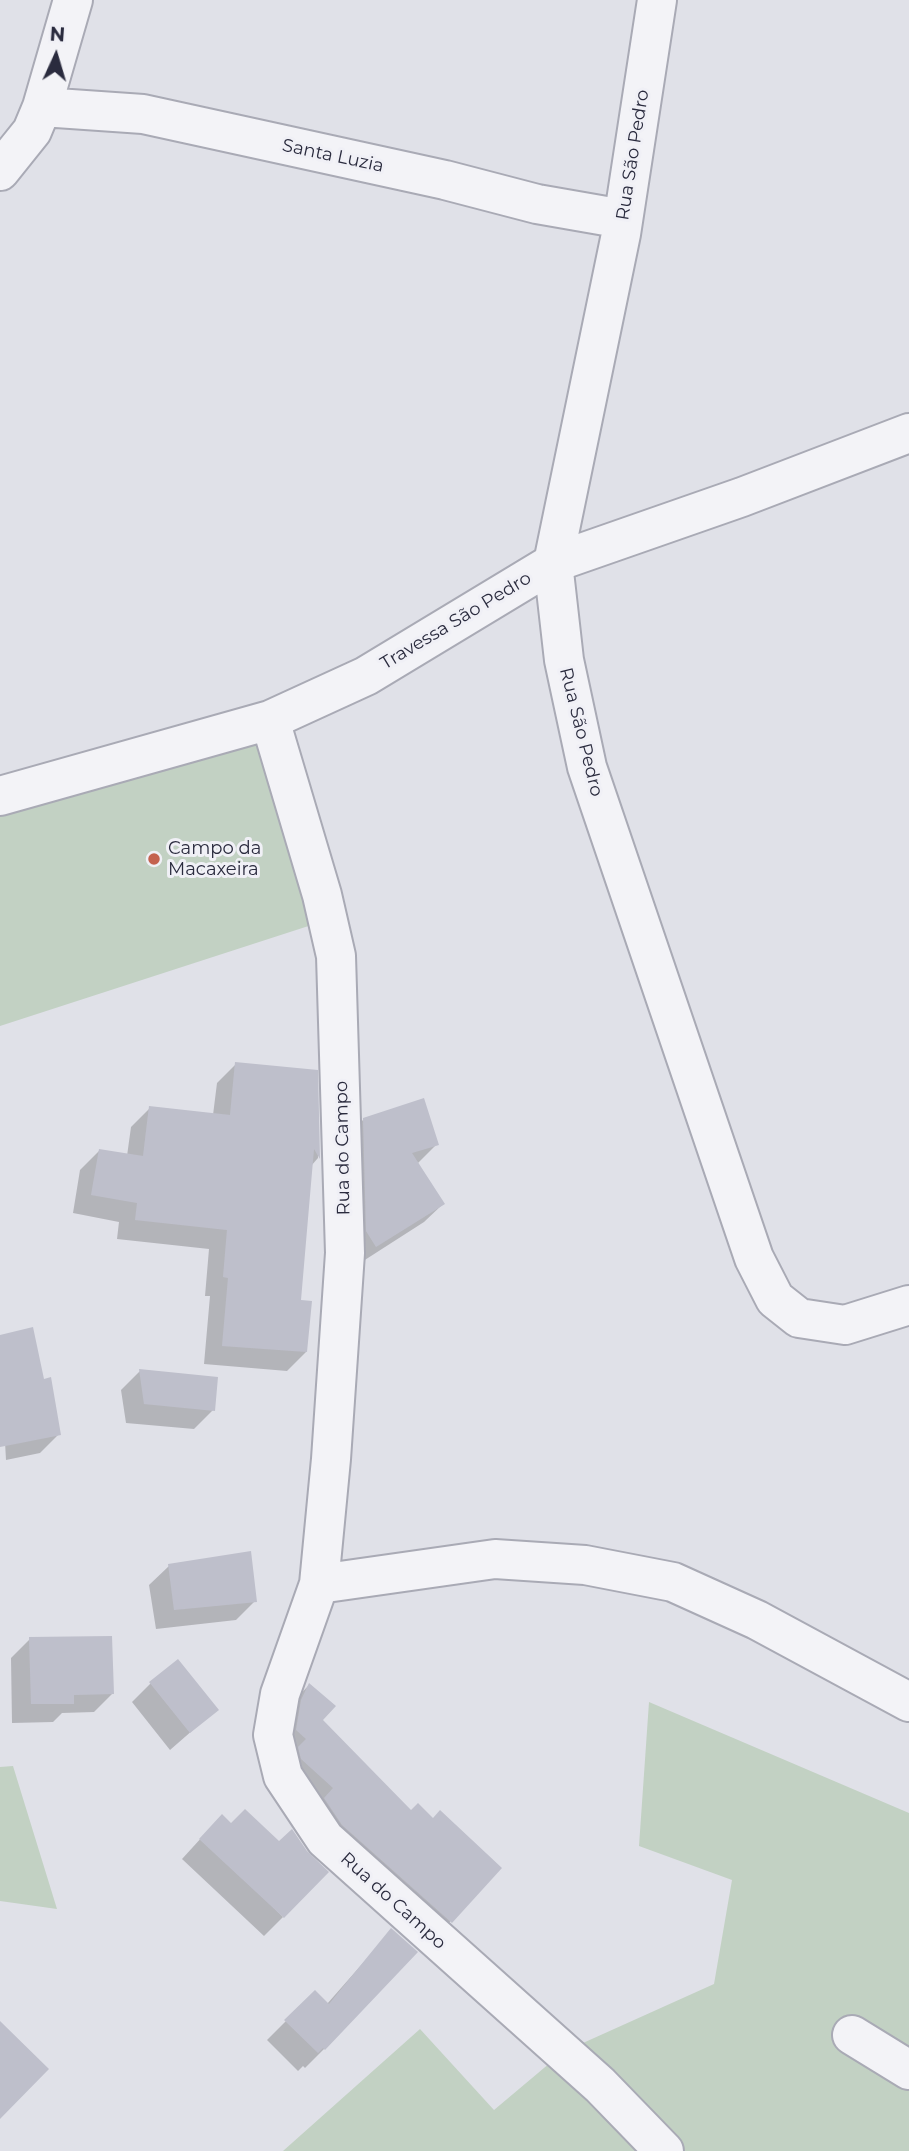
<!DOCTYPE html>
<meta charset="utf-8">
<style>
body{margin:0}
#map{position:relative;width:909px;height:2151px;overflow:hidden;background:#e0e1e8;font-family:Montserrat,sans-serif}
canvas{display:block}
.north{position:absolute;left:21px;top:21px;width:70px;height:70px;-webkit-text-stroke:5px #f0f0f6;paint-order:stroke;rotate:4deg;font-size:19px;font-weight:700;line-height:28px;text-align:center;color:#2a2b3e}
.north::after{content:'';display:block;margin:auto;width:24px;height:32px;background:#2a2b3e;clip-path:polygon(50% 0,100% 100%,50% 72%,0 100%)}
</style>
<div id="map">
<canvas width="909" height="2151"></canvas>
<div class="north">N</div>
</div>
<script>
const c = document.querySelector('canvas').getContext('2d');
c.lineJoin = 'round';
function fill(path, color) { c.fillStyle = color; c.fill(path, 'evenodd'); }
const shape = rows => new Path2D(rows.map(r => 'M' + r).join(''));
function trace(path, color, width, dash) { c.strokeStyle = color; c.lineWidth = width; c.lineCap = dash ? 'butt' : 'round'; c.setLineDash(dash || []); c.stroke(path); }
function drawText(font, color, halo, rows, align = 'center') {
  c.font = font + ' Montserrat,sans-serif'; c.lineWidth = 6; c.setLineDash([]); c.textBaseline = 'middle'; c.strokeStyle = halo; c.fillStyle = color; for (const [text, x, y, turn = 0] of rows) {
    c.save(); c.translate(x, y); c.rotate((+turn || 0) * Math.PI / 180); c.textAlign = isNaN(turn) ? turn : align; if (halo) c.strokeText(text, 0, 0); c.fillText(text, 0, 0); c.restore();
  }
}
fill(shape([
 [266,726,327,920,0,1026,0,798],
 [649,1702,909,1813,909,2151,283,2151,420,2029,494,2110,563,2052,714,1984,732,1880,639,1846],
 [13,1766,57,1909,0,1901,0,1767]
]), '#c2d1c3');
fill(shape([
 [236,1064,316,1071,318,1158,311,1166,299,1301,306,1352,287,1371,204,1364,210,1296,205,1296,209,1249,117,1239,119,1222,73,1213,80,1170,99,1151,127,1156,131,1127,150,1108,213,1115,217,1083],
 [364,1119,437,1144,417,1164,443,1204,424,1222,357,1265,344,1139],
 [0,1337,42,1381,59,1434,40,1453,6,1460,5,1442,0,1442],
 [140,1371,213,1410,194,1429,126,1423,121,1390],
 [169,1566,255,1601,236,1620,156,1629,149,1585],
 [30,1639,113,1693,94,1712,62,1713,53,1722,12,1723,11,1658],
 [151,1683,217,1709,170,1750,132,1702],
 [309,1685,321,1720,411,1812,433,1820,500,1868,432,1941,283,1778,291,1704],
 [203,1836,283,1917,264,1936,182,1859],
 [392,1930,416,1952,324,2049,305,2068,303,2066,298,2071,267,2040,315,1992,327,2004]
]), '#0003');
fill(shape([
 [235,1062,318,1070,320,1159,314,1149,301,1300,312,1301,307,1352,222,1346,228,1278,223,1277,227,1230,135,1220,137,1203,91,1195,99,1149,143,1156,149,1106,230,1115],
 [424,1098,439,1145,412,1153,445,1204,376,1247,366,1231,363,1118],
 [33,1327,44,1379,51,1377,61,1435,0,1447,0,1335],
 [139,1369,218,1377,215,1411,144,1404],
 [251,1551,257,1602,174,1610,168,1564],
 [112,1636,114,1694,74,1695,74,1704,31,1704,29,1637],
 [178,1659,219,1710,190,1733,149,1682],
 [309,1683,336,1706,323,1720,411,1810,418,1803,433,1818,440,1810,502,1868,452,1923,342,1825,324,1798,333,1788,301,1759,298,1747,306,1739,296,1730,301,1700],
 [245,1809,279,1841,292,1829,307,1851,329,1872,284,1918,199,1839,222,1814,231,1823],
 [391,1928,418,1952,325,2050,323,2048,318,2053,284,2020,315,1990,329,2004],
 [0,2021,49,2069,0,2119]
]), '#bebfcb');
const minor = shape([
 [657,0,621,234,553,563,564,660,587,767,754,1258,775,1299,799,1318,845,1325,909,1305],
 [42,107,143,114,445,180,537,204,623,219],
 [0,171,32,131,42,107,73,0],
 [270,720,322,895,336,956,345,1253,331,1459,319,1584,280,1694,273,1735,283,1776,325,1839,600,2085,664,2151],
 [0,796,270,720,366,676,553,563,742,497,909,433],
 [319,1584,495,1559,585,1565,673,1582,757,1620,909,1702],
 [852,2035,909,2070]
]);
trace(minor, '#a9aab5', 42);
trace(minor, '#f3f3f7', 38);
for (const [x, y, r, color] of [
 [154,859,7,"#c4624f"]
]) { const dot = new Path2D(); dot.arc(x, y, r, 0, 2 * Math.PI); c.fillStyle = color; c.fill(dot); trace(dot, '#f0f0f6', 2.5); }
drawText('18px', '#2a2b3e', '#f0f0f6', [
 ["Rua São Pedro",633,155,-81],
 ["Santa Luzia",333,156,12],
 ["Travessa São Pedro",456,621,-31],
 ["Rua São Pedro",581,732,76],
 ["Rua do Campo",343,1148,-91],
 ["Rua do Campo",393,1901,42]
]);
drawText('18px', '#2a2b3e', '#f0f0f6', [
 ["Campo da",168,849],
 ["Macaxeira",168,870]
], 'left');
</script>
